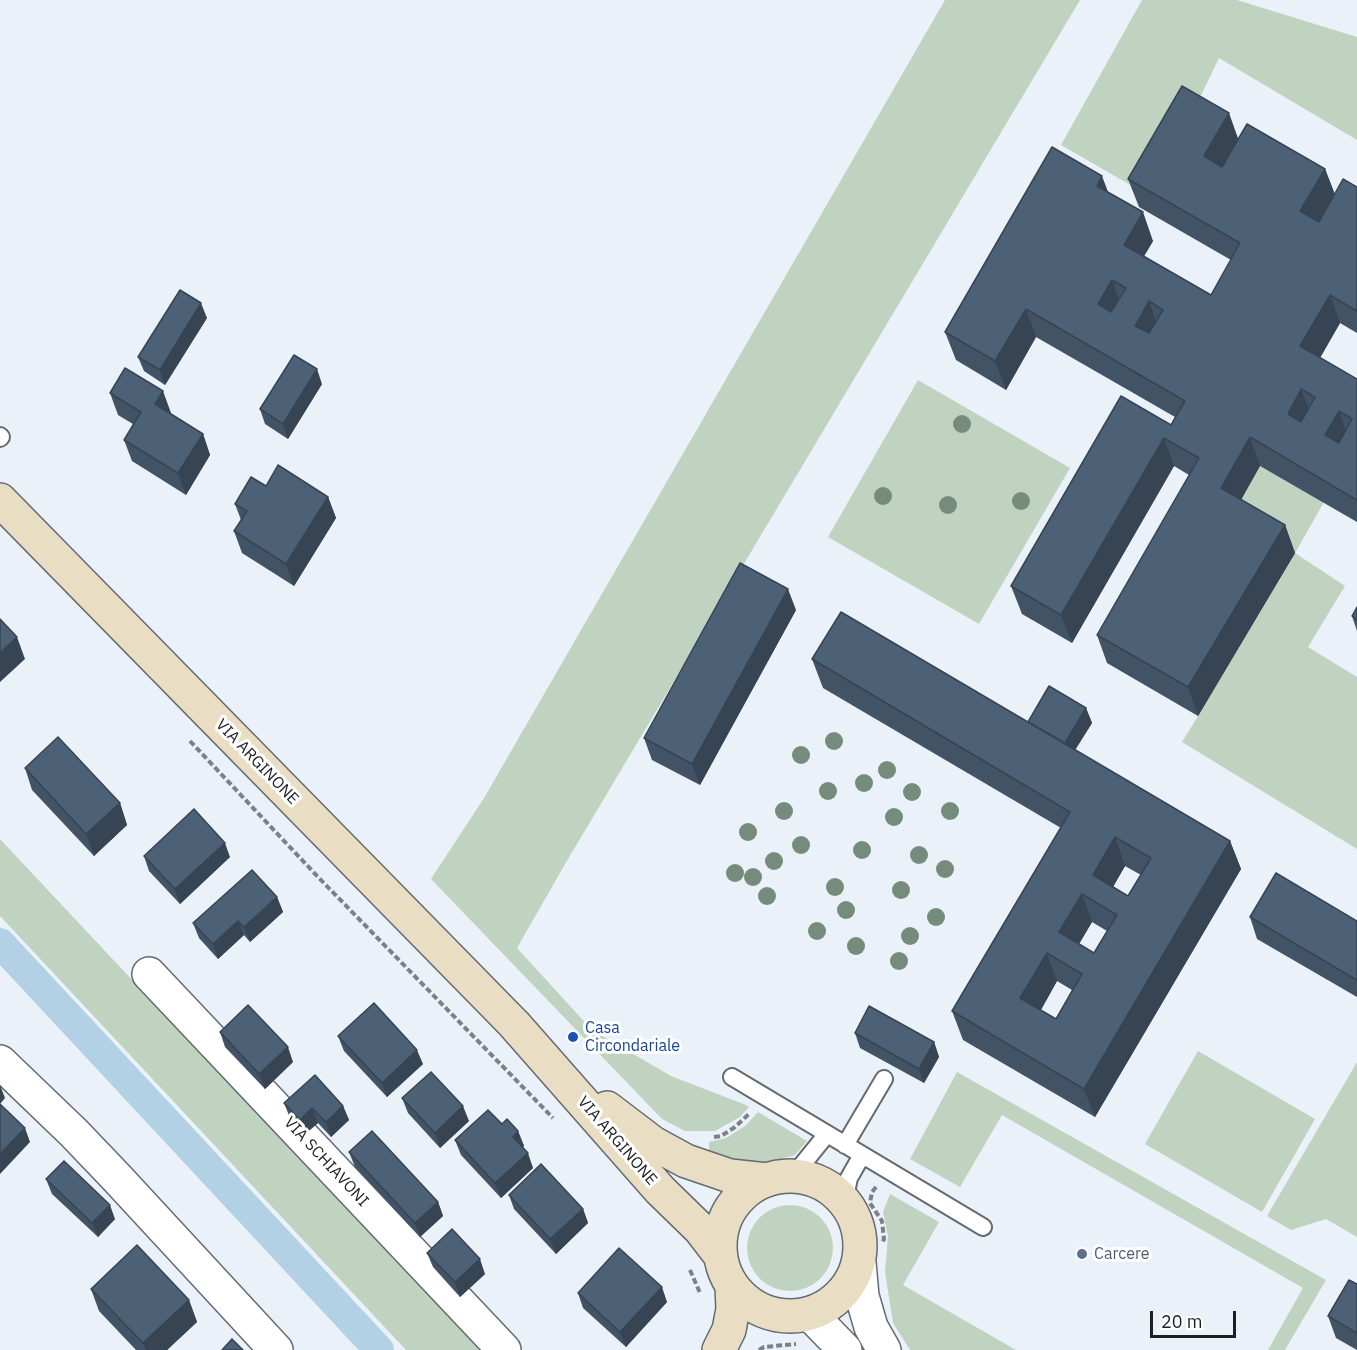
<!DOCTYPE html>
<style>
body{margin:0}
#map{position:relative;width:1357px;height:1350px;overflow:hidden;background:#eaf1f8;font-family:"IBM Plex Sans",sans-serif}
canvas{display:block}
.scale{position:absolute;left:1150px;top:1311px;width:86px;height:27px;box-sizing:border-box;border:3px solid #1d1f21;border-top:0;padding-left:8px;font-size:18px;line-height:21px;white-space:nowrap;color:#1d1f21;-webkit-text-stroke:4px #fff;paint-order:stroke}
</style>
<div id="map">
<canvas width="1357" height="1350"></canvas>
<div class="scale">20 m</div>
</div>
<script>
const c = document.querySelector('canvas').getContext('2d');
c.lineJoin = 'round';
function fill(path, color) { c.fillStyle = color; c.fill(path, 'evenodd'); }
const shape = rows => new Path2D(rows.map(r => 'M' + r).join(''));
function trace(path, color, width, dash) { c.strokeStyle = color; c.lineWidth = width; c.lineCap = dash ? 'butt' : 'round'; c.setLineDash(dash || []); c.stroke(path); }
function drawText(font, color, halo, rows, align = 'center') {
  c.font = font + ' "IBM Plex Sans",sans-serif'; c.lineWidth = 6; c.setLineDash([]); c.textBaseline = 'middle'; c.strokeStyle = halo; c.fillStyle = color; for (const [text, x, y, turn = 0] of rows) {
    c.save(); c.translate(x, y); c.rotate((+turn || 0) * Math.PI / 180); c.textAlign = isNaN(turn) ? turn : align; if (halo) c.strokeText(text, 0, 0); c.fillText(text, 0, 0); c.restore();
  }
}
fill(shape([
 [945,0,1080,0,568,859,517,948,592,1030,671,1076,746,1105,749,1107,740,1117,715,1131,685,1131,662,1119,431,879,484,798],
 [1142,0,1237,0,1357,37,1357,140,1219,58,1192,114,1146,194,1061,145],
 [918,380,1070,468,979,624,828,537],
 [1260,466,1324,502,1295,553,1345,586,1308,647,1357,677,1357,849,1182,742,1198,716,1231,517],
 [0,839,422,1289,482,1350,406,1350,0,916],
 [1198,1051,1315,1119,1262,1212,1145,1144],
 [1357,1062,1357,1237,1326,1219,1291,1230,1267,1216],
 [957,1072,1326,1280,1285,1350,1268,1350,1303,1288,1002,1115,960,1187,910,1159],
 [758,1112,807,1141,795,1155,767,1163,738,1164,709,1158,709,1142,726,1138,745,1126],
 [890,1194,939,1222,903,1285,1016,1350,910,1350,893,1323,885,1272,888,1236,883,1212],
 '747 1248a43 43 0 1 1 86 0a43 43 0 1 1-86 0Z'
]), '#c0d3c0');
trace(shape([
 [0,943,379,1350]
]), '#b3d1e4', 30);
const service = shape([
 [0,436,1,437,0,438],
 [732,1077,983,1227],
 [845,1145,884,1079],
 [793,1176,827,1134],
 [844,1201,849,1178,862,1155]
]);
const minor = shape([
 [149,974,504,1350],
 [0,1062,74,1133,117,1178,276,1350]
]);
const tertiary = shape([
 [859,1263,862,1296,871,1327,884,1350],
 [810,1314,845,1350]
]);
const secondary = shape([
 [0,500,514,1024,660,1190,700,1229,720,1255],
 [607,1108,653,1143,686,1161,730,1176,767,1180],
 '720 1246a70 70 0 1 1 140 0a70 70 0 1 1-140 0Z',
 [719,1350,729,1330,733,1309,732,1286]
]);
trace(service, '#646a70', 20);
trace(minor, '#646a70', 36);
trace(tertiary, '#646a70', 36);
trace(secondary, '#646a70', 36);
trace(shape([
 [190,741,319,878,553,1118],
 [714,1137,721,1136,735,1127,750,1113],
 [876,1187,872,1192,870,1203,882,1221,884,1239,882,1243],
 [690,1270,700,1293],
 [759,1350,764,1347,796,1344]
]), '#7c8185', 4, [6, 3]);
trace(service, '#fff', 16);
trace(minor, '#fff', 33);
trace(tertiary, '#fff', 33);
trace(secondary, '#e9dec3', 33);
c.fillStyle = '#758c7d';
for (const [x, y] of [
 [962,424],
 [883,496],
 [1021,501],
 [948,505],
 [834,741],
 [801,755],
 [887,770],
 [864,783],
 [828,791],
 [912,792],
 [784,811],
 [950,811],
 [894,817],
 [748,832],
 [801,845],
 [862,850],
 [919,855],
 [774,861],
 [945,869],
 [735,873],
 [753,877],
 [835,887],
 [901,890],
 [767,896],
 [846,910],
 [936,917],
 [817,931],
 [910,936],
 [856,946],
 [899,961]
]) { c.beginPath(); c.arc(x, y, 9, 0, 2 * Math.PI); c.fill(); }
fill(shape([
 [1238,139,1325,169,1335,195,1357,187,1357,333,1340,323,1320,358,1357,379,1357,522,1260,466,1241,500,1285,525,1295,553,1198,716,1107,663,1097,635,1189,475,1174,466,1072,643,1022,614,1011,586,1171,425,1175,417,1036,337,1006,390,956,360,945,332,1108,192,1153,241,1144,256,1211,295,1231,260,1139,207,1128,179],
 [207,318,165,385,144,371,138,357],
 [322,384,288,439,265,424,260,409],
 [110,393,171,413,170,414,203,434,210,455,186,495,132,461,124,440,133,424,118,415],
 [266,486,328,497,336,518,294,586,242,553,234,531,241,520,235,504],
 [1357,607,1357,631,1352,616],
 [796,610,700,785,652,760,644,738],
 [812,659,1028,722,1086,708,1092,723,1075,750,1230,841,1241,869,1095,1117,963,1040,952,1011,1061,828,823,688],
 [1125,866,1141,875,1128,896,1113,887],
 [1092,922,1107,931,1094,953,1079,944],
 [1057,981,1072,990,1056,1019,1041,1010],
 [25,768,120,803,127,825,94,856,32,790],
 [144,856,230,857,180,904,149,871],
 [277,897,283,912,250,942,244,935,218,959,199,938,193,923],
 [1250,917,1357,921,1357,997,1257,939],
 [220,1032,293,1062,265,1089,225,1047],
 [855,1033,934,1042,939,1057,924,1083,860,1048],
 [338,1036,423,1064,387,1097,344,1051],
 [402,1098,469,1121,440,1148,408,1113],
 [284,1103,343,1106,349,1120,331,1137,318,1123,305,1134,290,1118],
 [502,1124,518,1131,524,1146,522,1147,533,1168,501,1198,461,1155,455,1140],
 [349,1152,438,1202,443,1216,420,1237,355,1167],
 [46,1179,115,1219,98,1237,52,1194],
 [509,1195,583,1209,588,1223,556,1254,514,1209],
 [427,1253,485,1274,460,1297,433,1267],
 [1357,1284,1357,1350,1336,1338,1328,1316],
 [91,1289,189,1300,197,1322,167,1350,136,1350,99,1311],
 [578,1293,667,1302,626,1347,583,1308]
]), '#425365');
fill(shape([
 [1229,113,1239,141,1215,185,1204,156],
 [1325,169,1336,197,1311,240,1300,211],
 [1102,176,1113,205,1097,186],
 [1143,212,1153,241,1134,273,1124,245],
 [1112,280,1122,308,1108,332,1098,304],
 [1330,295,1340,323,1310,375,1300,346],
 [1149,301,1159,330,1145,354,1135,326],
 [201,303,207,318,165,385,160,370],
 [1026,309,1036,337,1006,390,995,361],
 [317,369,322,384,288,439,283,424],
 [1301,389,1312,418,1298,442,1288,414],
 [163,391,171,413,163,426,155,404],
 [1339,411,1349,439,1335,464,1325,435],
 [203,434,210,455,186,495,178,473],
 [1250,437,1260,466,1231,517,1221,488],
 [1164,438,1174,466,1072,643,1061,615],
 [328,497,336,518,294,586,286,564],
 [1285,525,1295,553,1198,716,1188,687],
 [788,589,796,610,700,785,692,764],
 [17,637,25,659,0,682,0,653],
 [1086,708,1092,723,1065,766,1060,751],
 [120,803,127,825,94,856,86,834],
 [1115,837,1125,866,1103,904,1093,875],
 [1230,841,1241,869,1095,1117,1084,1089],
 [225,843,230,857,180,904,175,889],
 [1082,894,1092,922,1069,961,1059,932],
 [277,897,283,912,250,942,244,927],
 [238,921,244,935,218,959,213,944],
 [1047,953,1057,981,1031,1027,1020,998],
 [934,1042,939,1057,924,1083,919,1069],
 [288,1047,293,1062,265,1089,259,1074],
 [417,1050,423,1064,387,1097,382,1083],
 [0,1085,5,1098,0,1104],
 [343,1106,349,1120,331,1137,326,1122],
 [463,1106,469,1121,440,1148,435,1133],
 [312,1108,318,1123,305,1134,300,1120],
 [25,1128,30,1142,0,1174,0,1154],
 [518,1131,524,1146,518,1152,513,1137],
 [528,1153,533,1168,501,1198,495,1183],
 [438,1202,443,1216,420,1237,415,1223],
 [110,1205,115,1219,98,1237,92,1223],
 [583,1209,588,1223,556,1254,550,1239],
 [480,1259,485,1274,460,1297,455,1282],
 [662,1287,667,1302,626,1347,620,1332],
 [189,1300,197,1322,167,1350,146,1350,143,1343]
]), '#364453');
const building = shape([
 [1182,86,1229,113,1204,156,1222,167,1247,124,1325,169,1300,211,1319,222,1343,179,1357,187,1357,311,1330,295,1300,346,1357,379,1357,500,1250,437,1221,488,1285,525,1188,687,1097,635,1199,458,1164,438,1061,615,1011,586,1121,396,1171,425,1185,401,1026,309,995,361,945,332,1052,147,1102,176,1097,186,1143,212,1124,245,1211,295,1240,243,1128,179,1182,86],
 [1112,280,1126,288,1111,312,1098,304,1112,280],
 [1149,301,1163,310,1149,333,1135,326,1149,301],
 [1301,389,1315,397,1301,422,1288,414,1301,389],
 [1339,411,1352,419,1339,443,1325,435,1339,411],
 [180,290,201,303,160,370,138,357,180,290],
 [294,355,317,369,283,424,260,409,294,355],
 [125,368,163,391,155,404,203,434,178,473,124,440,141,412,110,393,125,368],
 [278,465,328,497,286,564,234,531,247,511,235,504,251,477,266,486,278,465],
 [740,563,788,589,692,764,644,738,740,563],
 [1357,607,1357,620,1352,616,1357,607],
 [841,612,1230,841,1084,1089,952,1011,1070,812,812,659,841,612],
 [1115,837,1151,858,1128,896,1093,875,1115,837],
 [1082,894,1117,915,1094,953,1059,932,1082,894],
 [1047,953,1082,974,1056,1019,1020,998,1047,953],
 [0,619,17,637,0,653,0,619],
 [1049,686,1086,708,1065,743,1028,722,1049,686],
 [58,737,120,803,86,834,25,768,58,737],
 [194,809,225,843,175,889,144,856,194,809],
 [252,870,277,897,244,927,238,921,213,944,193,923,252,870],
 [1276,873,1357,921,1357,980,1250,917,1276,873],
 [374,1003,417,1050,382,1083,338,1036,374,1003],
 [248,1005,288,1047,259,1074,220,1032,248,1005],
 [869,1006,934,1042,919,1069,855,1033,869,1006],
 [431,1072,463,1106,435,1133,402,1098,431,1072],
 [315,1075,343,1106,326,1122,312,1108,300,1120,284,1103,315,1075],
 [0,1104,25,1128,0,1154,0,1104],
 [488,1110,502,1124,507,1119,518,1131,513,1137,528,1153,495,1183,455,1140,488,1110],
 [372,1131,438,1202,415,1223,349,1152,372,1131],
 [64,1161,110,1205,92,1223,46,1179,64,1161],
 [541,1164,583,1209,550,1239,509,1195,541,1164],
 [452,1229,480,1259,455,1282,427,1253,452,1229],
 [137,1245,189,1300,143,1343,91,1289,137,1245],
 [619,1248,662,1287,620,1332,578,1293,619,1248],
 [1349,1280,1357,1284,1357,1333,1328,1316,1349,1280],
 [232,1339,243,1350,222,1350,232,1339]
]);
fill(building, '#4d6176');
trace(building, '#364453', 1.5);
for (const [x, y, r, color] of [
 [573,1037,6,"#1a4fb4"],
 [1082,1254,6,"#5c6f8a"]
]) { const dot = new Path2D(); dot.arc(x, y, r, 0, 2 * Math.PI); c.fillStyle = color; c.fill(dot); trace(dot, '#fff', 2); }
drawText('16px', '#1d1f21', '#fff', [
 ["VIA ARGINONE",257,762,46],
 ["VIA ARGINONE",617,1141,49],
 ["VIA SCHIAVONI",326,1162,47]
]);
drawText('16px', '#164399', '#fff', [
 ["Casa",585,1028],
 ["Circondariale",585,1046]
], 'left');
drawText('16px', '#4e5e75', '#fff', [
 ["Carcere",1094,1254]
], 'left');
</script>
